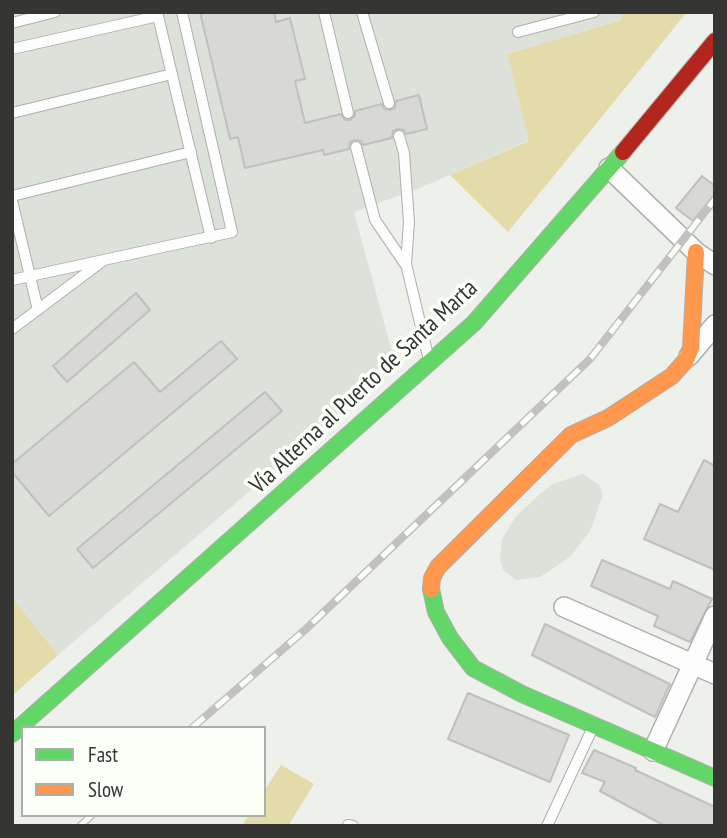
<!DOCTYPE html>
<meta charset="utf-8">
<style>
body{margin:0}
#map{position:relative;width:727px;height:838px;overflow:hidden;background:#edf0eb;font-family:"PT Sans Narrow",sans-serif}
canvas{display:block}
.frame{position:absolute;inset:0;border:14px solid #353634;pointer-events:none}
.legend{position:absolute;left:21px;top:726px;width:245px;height:91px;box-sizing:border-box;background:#fafff7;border:2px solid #abafa9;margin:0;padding:9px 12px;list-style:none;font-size:21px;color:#353634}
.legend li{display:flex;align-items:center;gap:14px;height:35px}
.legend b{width:35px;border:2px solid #abafa9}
</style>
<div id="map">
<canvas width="727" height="838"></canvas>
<div class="frame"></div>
<ul class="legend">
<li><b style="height:9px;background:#63d668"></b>Fast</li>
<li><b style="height:9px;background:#ff974d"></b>Slow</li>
</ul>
</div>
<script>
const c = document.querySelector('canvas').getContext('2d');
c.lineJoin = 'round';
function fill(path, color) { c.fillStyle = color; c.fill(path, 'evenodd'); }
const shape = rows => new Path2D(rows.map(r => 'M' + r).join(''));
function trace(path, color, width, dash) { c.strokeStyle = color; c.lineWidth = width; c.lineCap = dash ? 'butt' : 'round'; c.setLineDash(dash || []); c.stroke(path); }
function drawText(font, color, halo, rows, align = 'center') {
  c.font = font + ' "PT Sans Narrow",sans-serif'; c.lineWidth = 7; c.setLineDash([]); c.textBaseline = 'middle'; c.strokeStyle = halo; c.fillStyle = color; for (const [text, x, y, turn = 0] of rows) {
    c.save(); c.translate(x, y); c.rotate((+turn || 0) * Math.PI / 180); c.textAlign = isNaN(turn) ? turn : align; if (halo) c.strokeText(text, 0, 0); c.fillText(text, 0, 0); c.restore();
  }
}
fill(shape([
 [12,12,621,12,622,20,507,54,530,140,422,187,354,212,396,366,58,655,12,597],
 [583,474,599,485,603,495,590,531,570,557,540,577,516,580,503,570,500,559,502,539,517,515,541,493,553,484]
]), '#dce2d9');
fill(shape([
 [621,12,687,12,508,232,450,175,529,141,507,54,622,20],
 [12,597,58,655,12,696],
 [281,765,314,784,288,826,242,826,249,815,264,815,264,791]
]), '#e4dbab');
const building = shape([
 [200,12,274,12,276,22,290,18,305,79,295,81,305,123,341,114,345,120,350,120,355,116,355,111,382,104,384,109,390,110,395,108,396,101,419,95,427,129,406,134,404,130,398,129,393,131,392,138,363,145,361,141,355,140,350,142,349,149,324,155,323,150,245,168,238,137,230,139,200,12],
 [702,176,715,186,715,194,693,221,676,208,702,176],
 [136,293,150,310,67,382,53,366,136,293],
 [221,341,237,359,49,516,12,472,12,464,134,362,160,392,221,341],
 [265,392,282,411,93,568,77,549,265,392],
 [704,460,715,466,715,570,644,539,660,504,678,512,704,460],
 [602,560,670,589,673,581,712,599,690,642,654,626,658,616,591,586,602,560],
 [545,624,670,684,655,717,532,655,545,624],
 [468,693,569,735,550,782,448,739,468,693],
 [594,750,636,768,635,770,715,807,715,826,665,826,600,791,605,782,582,773,594,750]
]);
fill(building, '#d8d9d6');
trace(building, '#bfc1bd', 2);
const lane = shape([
 [157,12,211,238],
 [324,12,348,113],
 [362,12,389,103],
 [12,23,55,12],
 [518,32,594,12],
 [12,49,158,16],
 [12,113,172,74],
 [399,136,404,153,409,222,406,264,428,356],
 [356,147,375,220,405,264],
 [12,196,191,152],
 [12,201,38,310],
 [12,280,232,232,182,12],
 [12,329,104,260],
 [348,825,353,826],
 [547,826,594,725]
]);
const street = shape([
 [609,168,696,252,715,265],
 [689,356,715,325],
 [564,607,715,674],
 [653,751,715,616]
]);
const fast = shape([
 [431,589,436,612,450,638,473,668,522,694,715,778],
 [12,734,474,323,623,152]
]);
const slow = shape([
 [431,589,432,578,438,567,571,435,608,418,672,376,686,360,691,348,696,252]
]);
const jam = shape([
 [623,152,715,41]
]);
trace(lane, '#aeb0ac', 12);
trace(street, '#aeb0ac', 22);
trace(fast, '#aeb0ac', 18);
trace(slow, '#aeb0ac', 18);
trace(jam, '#aeb0ac', 18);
trace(lane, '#fcfdfc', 10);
trace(street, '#fcfdfc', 19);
trace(fast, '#63d668', 16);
trace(slow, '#ff974d', 16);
trace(jam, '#b3261e', 16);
const rail = shape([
 [192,728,306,629,590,359,715,199],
 [80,826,92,815]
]);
trace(rail, '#c1c2c0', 8);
trace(rail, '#fafff7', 5, [16]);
drawText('24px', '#353634', '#fafff7', [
 ["Vía Alterna al Puerto de Santa Marta",364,387,-43]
]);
</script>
